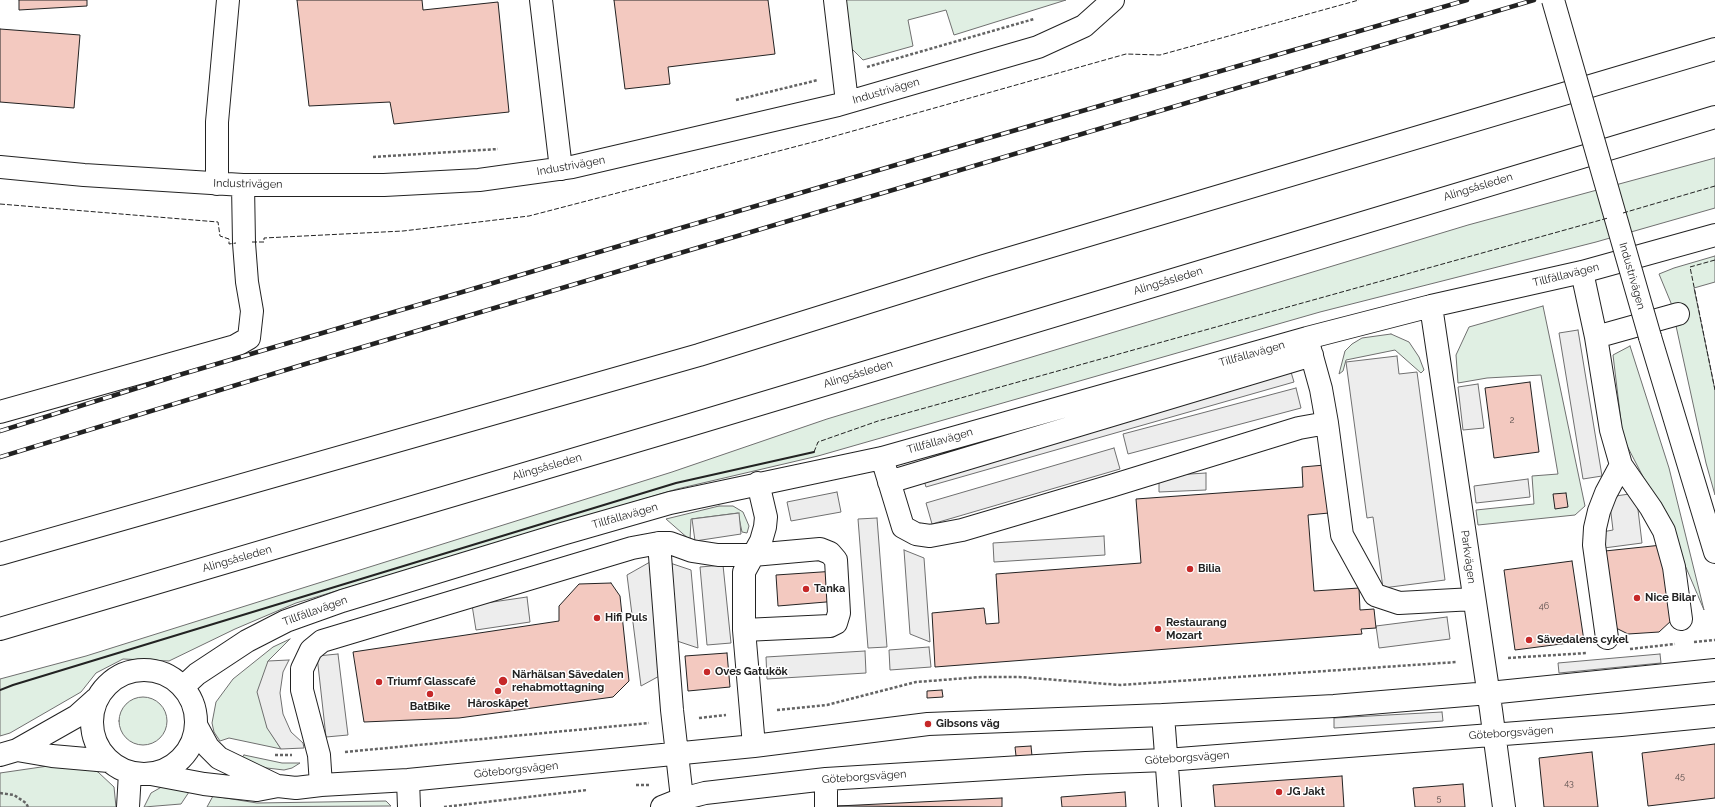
<!DOCTYPE html>
<meta charset="utf-8">
<style>
body{margin:0}
canvas{display:block;background:#fff}
</style>
<canvas width="1715" height="807"></canvas>
<script>
const c = document.querySelector('canvas').getContext('2d');
c.lineJoin = 'round';
function fill(path, color) { c.fillStyle = color; c.fill(path, 'evenodd'); }
const shape = rows => new Path2D(rows.map(r => 'M' + r).join(''));
function trace(path, color, width, dash) { c.strokeStyle = color; c.lineWidth = width; c.lineCap = dash ? 'butt' : 'round'; c.setLineDash(dash || []); c.stroke(path); }
function drawText(font, color, halo, rows, align = 'center') {
  c.font = font + ' Raleway,sans-serif'; c.lineWidth = 3; c.setLineDash([]); c.textBaseline = 'middle'; c.strokeStyle = halo; c.fillStyle = color; for (const [text, x, y, turn = 0] of rows) {
    c.save(); c.translate(x, y); c.rotate((+turn || 0) * Math.PI / 180); c.textAlign = isNaN(turn) ? turn : align; if (halo) c.strokeText(text, 0, 0); c.fillText(text, 0, 0); c.restore();
  }
}
const green = shape([
 [842,0,1066,0,954,35,946,10,908,20,913,46,863,60,847,44,842,0],
 [1715,158,1715,208,1596,242,1320,312,818,456,677,489,296,603,235,629,169,661,123,659,96,673,81,692,10,733,0,736,0,679,86,656,672,472,827,419,1468,225,1715,158],
 [1715,256,1715,282,1694,288,1715,390,1715,495,1706,463,1671,303,1659,274,1674,268,1715,256],
 [1543,306,1585,506,1575,515,1478,525,1476,510,1534,504,1532,476,1558,474,1541,375,1487,378,1458,383,1456,355,1469,327,1543,306],
 [1391,334,1409,342,1419,357,1424,370,1421,373,1395,350,1346,360,1343,371,1339,374,1345,351,1352,344,1362,338,1391,334],
 [1630,346,1669,468,1704,610,1668,525,1623,438,1613,355,1630,346],
 [719,506,733,506,743,512,749,526,747,533,742,532,738,513,691,519,690,540,666,519,719,506],
 [290,639,268,661,267,727,281,749,229,738,220,741,214,732,212,723,216,702,233,679,273,647,290,639],
 '119 721a24 24 0 1 1 48 0a24 24 0 1 1-48 0Z',
 [244,755,282,763,300,763,292,768,284,770,267,768,240,760,244,755],
 [55,765,86,768,98,772,114,787,116,807,0,807,0,773,55,765],
 [165,785,191,789,181,804,144,807,151,793,165,785],
 [213,796,257,803,386,801,391,806,207,807,213,796]
]);
fill(green, '#e0efe3');
trace(green, '#6f6f6f', 1);
const parking = shape([
 [1578,330,1602,476,1583,479,1559,333,1578,330],
 [1397,356,1399,374,1417,372,1445,580,1383,588,1373,517,1367,518,1346,362,1397,356],
 [1291,372,1294,382,926,487,923,477,1291,372],
 [1478,384,1484,428,1463,430,1458,387,1478,384],
 [1296,388,1301,408,1128,454,1123,434,1296,388],
 [1114,448,1120,469,932,524,926,503,1114,448],
 [1206,473,1206,490,1159,492,1159,476,1206,473],
 [1528,479,1530,497,1476,503,1474,486,1528,479],
 [837,492,841,512,791,521,787,502,837,492],
 [1636,493,1642,543,1604,548,1602,532,1613,530,1609,497,1636,493],
 [739,513,741,534,695,541,692,519,739,513],
 [877,518,887,647,868,648,858,519,877,518],
 [1104,536,1105,555,994,562,993,543,1104,536],
 [904,550,924,558,930,642,910,634,904,550],
 [650,562,663,674,641,686,627,575,650,562],
 [670,563,691,570,698,648,677,641,670,563],
 [723,565,731,643,707,645,700,567,723,565],
 [527,597,530,622,476,630,472,605,527,597],
 [1447,617,1450,639,1379,648,1376,626,1447,617],
 [929,647,931,667,890,670,889,650,929,647],
 [865,651,866,673,767,679,766,657,865,651],
 [338,654,348,735,326,737,317,656,338,654],
 [1660,654,1661,663,1559,673,1558,663,1660,654],
 [289,660,283,672,280,693,283,714,291,732,303,743,304,748,281,749,267,728,257,692,268,661,289,660],
 [1442,712,1443,721,1334,728,1334,718,1442,712]
]);
fill(parking, '#ededed');
trace(parking, '#6f6f6f', 1);
const building = shape([
 [19,0,87,0,87,6,19,10,19,0],
 [297,0,422,0,423,10,498,2,509,112,394,124,390,102,309,106,297,0],
 [614,0,768,0,775,54,668,67,670,84,625,89,614,0],
 [0,29,80,35,74,108,0,102,0,29],
 [1530,382,1539,452,1494,458,1485,388,1530,382],
 [1325,465,1329,513,1308,515,1314,591,1359,588,1360,610,1374,609,1376,628,1361,629,1362,634,935,667,932,613,984,608,986,624,999,623,996,574,1141,563,1136,499,1303,487,1302,467,1325,465],
 [1566,493,1568,507,1555,509,1553,494,1566,493],
 [1662,545,1672,620,1659,632,1628,634,1614,627,1605,551,1662,545],
 [1572,561,1584,641,1515,650,1504,570,1572,561],
 [836,571,838,601,778,606,776,575,836,571],
 [611,583,620,596,629,681,613,697,459,718,364,722,353,652,559,621,559,606,579,584,611,583],
 [727,653,730,687,688,691,685,656,727,653],
 [942,690,943,697,927,698,927,691,942,690],
 [1715,744,1715,798,1648,806,1642,753,1715,744],
 [1031,746,1032,756,1016,756,1015,747,1031,746],
 [1592,752,1598,807,1544,807,1539,758,1592,752],
 [1342,776,1344,807,1215,807,1213,785,1342,776],
 [1463,784,1465,807,1415,807,1413,788,1463,784],
 [1125,792,1126,807,1062,807,1061,797,1125,792],
 [1002,798,1002,807,838,806,1002,798]
]);
fill(building, '#f3c9c0');
trace(building, '#222', 1);
const minor = shape([
 [541,0,561,169],
 [835,0,847,102],
 [0,167,84,175,243,185,384,185,479,180,572,167,838,105,1038,47,1084,26,1113,0],
 [217,184,217,122,228,0],
 [1582,272,1596,337,1611,430,1621,465,1651,508,1664,531,1674,567,1681,619],
 [1431,306,1491,710,1504,807],
 [1596,337,1678,314],
 [1650,337,1715,552],
 [1308,342,1321,389,1327,423,1342,535,1375,595,1399,603,1474,599],
 [0,412,235,346,249,338,252,311,247,282,244,243,243,185],
 [882,458,903,527,916,534,930,536,962,530,1111,486,1299,428,1327,423],
 [889,482,1312,355],
 [659,543,672,710,683,807],
 [1607,638,1594,545,1595,528,1599,511,1606,493,1621,465],
 '92 722a52 52 0 1 1 104 0a52 52 0 1 1-104 0Z',
 [183,687,197,674,247,641,286,621,342,601,562,534,670,503,882,458,1307,338,1431,306,1582,272,1715,235],
 [1163,715,1170,807],
 [196,725,208,747,219,758,277,786],
 [754,746,744,630,744,572,761,541,765,527,766,517,758,483],
 [17,750,52,756,109,761],
 [0,755,17,750,77,716,96,699],
 [151,774,204,784,257,790,278,786,296,788,321,785,408,780,754,746,928,724,1163,715,1334,706,1489,693,1715,670],
 [408,780,409,807],
 [321,785,319,755,302,690,302,669,311,650,322,641,632,548,659,543,670,543,692,551,718,555,753,555,820,549,830,553,836,560,839,613,836,623,830,626,744,630],
 [128,807,130,773],
 [662,807,682,799,705,793,826,779,1086,763,1166,760,1621,725,1715,716],
 [826,807,826,779]
]);
const highway = shape([
 [0,554,699,355,984,266,1715,49],
 [0,629,687,426,1715,117]
]);
trace(minor, '#222', 24);
trace(highway, '#222', 24);
trace(shape([
 [867,67,1034,19],
 [736,100,818,80],
 [373,157,498,149],
 [1694,642,1715,640],
 [1630,649,1675,644],
 [1508,658,1587,653],
 [777,710,827,705,916,682,981,677,1019,677,1120,685,1457,662],
 [699,718,726,715],
 [345,752,649,723],
 [275,755,292,755],
 [636,785,649,785],
 [0,793,14,795,26,803,28,807],
 [444,807,587,790]
]), '#646464', 2.5, [3, 2]);
trace(minor, '#fff', 22);
trace(highway, '#fff', 22);
const rail = shape([
 [0,431,179,375,964,145,1467,0],
 [0,457,302,365,1534,0]
]);
trace(rail, '#222', 4.5);
trace(rail, '#fff', 3, [9]);
const minorBridge = shape([
 [1553,0,1650,337]
]);
trace(minorBridge, '#222', 24, []);
trace(minorBridge, '#fff', 22);
trace(shape([
 [0,204,218,222,220,236,229,239,229,244,236,243],
 [1623,213,1715,186],
 [252,242,264,242,264,238,403,231,529,216,821,140,1126,54,1160,55,1359,0],
 [1715,260,1690,267,1715,390],
 [814,452,818,442,878,421,1608,218]
]), '#222', 1, [5, 2]);
trace(shape([
 [0,690,13,685,676,483,814,452]
]), '#222', 2);
for (const [x, y, r, color] of [
 [1190,569,4,"#c62828"],
 [806,589,4,"#c62828"],
 [1637,598,4,"#c62828"],
 [597,618,4,"#c62828"],
 [1158,629,4,"#c62828"],
 [1529,640,4,"#c62828"],
 [707,672,4,"#c62828"],
 [503,681,5,"#c62828"],
 [379,682,4,"#c62828"],
 [498,691,4,"#c62828"],
 [430,694,4,"#c62828"],
 [928,724,4,"#c62828"],
 [1279,792,4,"#c62828"]
]) { const dot = new Path2D(); dot.arc(x, y, r, 0, 2 * Math.PI); c.fillStyle = color; c.fill(dot); trace(dot, '#fff', 1.5); }
drawText('9px', '#564c4a', null, [
 ["2",1512,420],
 ["46",1544,606],
 ["45",1680,776],
 ["43",1569,783],
 ["5",1439,798]
]);
drawText('11px', '#222', '#fff', [
 ["Industrivägen",886,91,-16],
 ["Industrivägen",571,166,-10],
 ["Industrivägen",248,184,1],
 ["Alingsåsleden",1478,187,-17],
 ["Tillfällavägen",1566,275,-14],
 ["Industrivägen",1632,276,74],
 ["Alingsåsleden",1168,281,-17],
 ["Tillfällavägen",1252,354,-16],
 ["Alingsåsleden",858,374,-17],
 ["Tillfällavägen",940,441,-16],
 ["Alingsåsleden",547,467,-16],
 ["Tillfällavägen",625,516,-16],
 ["Parkvägen",1468,557,82],
 ["Alingsåsleden",237,559,-16],
 ["Tillfällavägen",315,611,-20],
 ["Göteborgsvägen",1511,733,-4],
 ["Göteborgsvägen",1187,758,-4],
 ["Göteborgsvägen",516,770,-6],
 ["Göteborgsvägen",864,777,-4]
]);
drawText('bold 11px', '#222', '#fff', [
 ["Bilia",1198,569],
 ["Tanka",814,589],
 ["Nice Bilar",1645,598],
 ["Hifi Puls",605,618],
 ["Restaurang",1166,623],
 ["Mozart",1166,636],
 ["Sävedalens cykel",1537,640],
 ["Oves Gatukök",715,672],
 ["Närhälsan Sävedalen",512,675],
 ["rehabmottagning",512,688],
 ["Triumf Glasscafé",387,682],
 ["Håroskåpet",498,704,"center"],
 ["BatBike",430,707,"center"],
 ["Gibsons väg",936,724],
 ["JG Jakt",1287,792]
], 'left');
</script>
